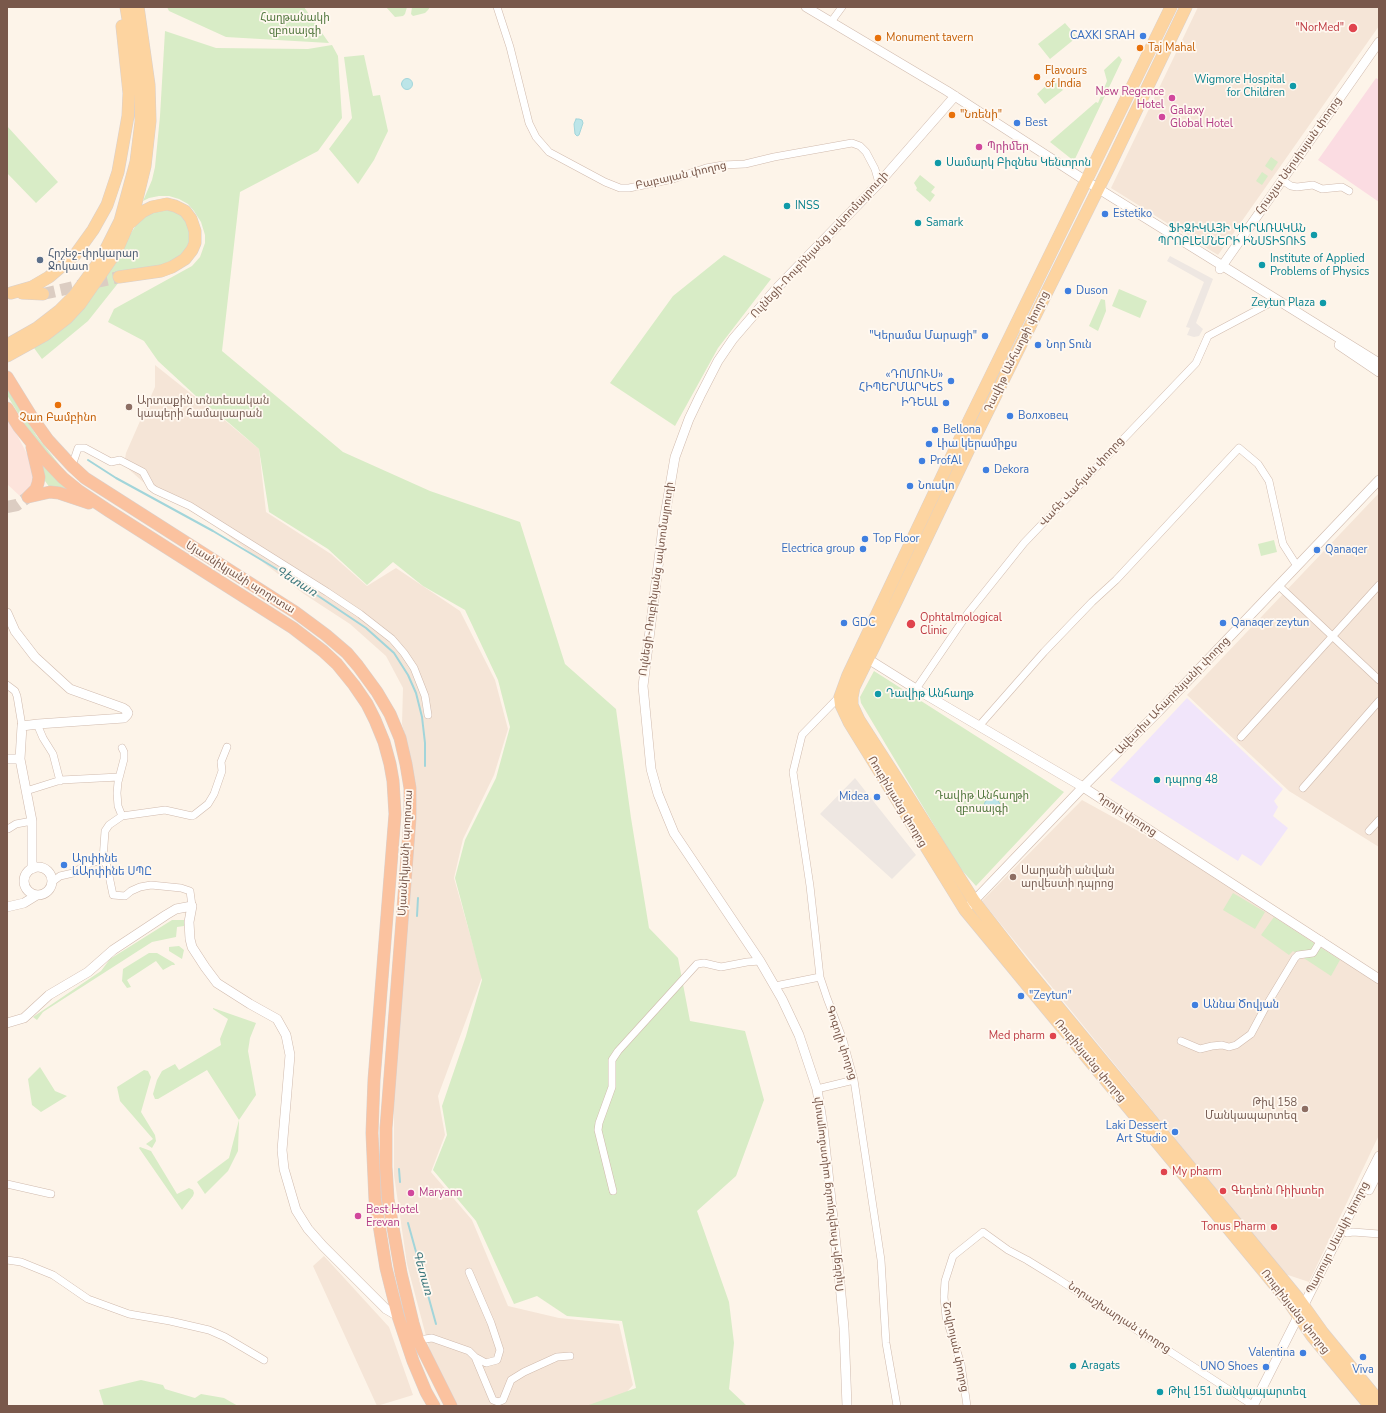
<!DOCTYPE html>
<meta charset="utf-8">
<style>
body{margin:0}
#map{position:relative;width:1386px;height:1413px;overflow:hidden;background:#fdf4e9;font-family:"Nunito Sans",sans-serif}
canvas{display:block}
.frame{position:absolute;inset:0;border:8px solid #79584b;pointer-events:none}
</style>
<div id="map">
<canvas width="1386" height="1413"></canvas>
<div class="frame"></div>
</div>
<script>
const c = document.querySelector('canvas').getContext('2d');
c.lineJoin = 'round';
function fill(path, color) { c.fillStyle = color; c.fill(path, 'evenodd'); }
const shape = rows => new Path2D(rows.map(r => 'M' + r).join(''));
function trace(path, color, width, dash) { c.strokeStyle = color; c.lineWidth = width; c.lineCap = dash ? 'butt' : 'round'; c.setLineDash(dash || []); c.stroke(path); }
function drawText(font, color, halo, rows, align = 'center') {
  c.font = font + ' "Nunito Sans","Noto Sans Armenian",sans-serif'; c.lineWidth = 3.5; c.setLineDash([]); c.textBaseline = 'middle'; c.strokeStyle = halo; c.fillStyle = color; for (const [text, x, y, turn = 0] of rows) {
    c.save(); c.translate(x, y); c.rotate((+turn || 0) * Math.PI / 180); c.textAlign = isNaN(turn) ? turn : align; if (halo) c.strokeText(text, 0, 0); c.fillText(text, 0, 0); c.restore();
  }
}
fill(shape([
 [1198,7,1379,7,1379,26,1218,255,1111,188],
 [155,365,228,423,259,449,266,512,331,554,367,586,396,568,460,611,495,680,508,729,494,775,463,839,454,878,482,977,438,1096,445,1135,431,1172,472,1220,508,1306,559,1318,619,1324,633,1385,614,1406,457,1406,431,1355,407,1264,394,1175,394,1064,410,756,402,724,403,688,386,656,350,624,304,594,212,523,151,489,124,465,126,453,155,387],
 [1379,493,1379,847,1289,791,1187,695],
 [1082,800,1229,881,1379,984,1379,1135,1309,1282,1285,1274,982,901],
 [324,1256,389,1327,413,1395,377,1406,313,1266]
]), '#f5e5d7');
fill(shape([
 [7,416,34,467,33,486,21,497,7,484]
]), '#fde4dc');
fill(shape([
 [1170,256,1213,279,1196,323,1203,329,1199,336,1194,337,1187,335,1190,328,1186,327,1204,282,1167,261],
 [855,778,916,855,892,879,820,814]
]), '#eee7e2');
fill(shape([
 [1187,698,1283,789,1274,801,1278,807,1273,816,1288,828,1261,866,1242,854,1238,861,1110,780]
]), '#f1e5fa');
fill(shape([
 [1376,78,1379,80,1379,202,1318,160]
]), '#fbdce2');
fill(shape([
 [167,7,304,7,329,43,226,37,169,11],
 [386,7,407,7,405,14,403,16,395,17],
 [412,7,430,7,428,10,425,13,413,16,411,14],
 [1065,23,1077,37,1050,59,1038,44],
 [165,31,216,48,308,49,332,45,338,56,342,118,318,151,240,192,222,351,343,452,430,491,520,522,565,664,616,709,631,818,649,928,678,958,690,1021,745,1031,764,1100,736,1176,697,1211,729,1302,734,1343,729,1389,747,1406,586,1406,636,1388,622,1321,567,1316,537,1296,514,1304,476,1221,433,1170,447,1135,442,1106,466,1036,482,980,455,878,465,840,496,778,510,727,498,680,465,610,423,586,393,562,367,585,328,549,269,512,259,449,229,423,197,397,158,361,144,341,108,322,114,309,192,266,200,257,205,243,205,235,201,222,194,211,188,204,179,199,169,196,159,196,149,198,143,201,152,180,155,167,160,116],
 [364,55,373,96,380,95,388,131,374,160,358,184,329,149,352,118,344,57],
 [1119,56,1122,60,1074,161,1050,142,1096,102,1098,103,1107,81,1104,70],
 [1053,79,1063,90,1045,104,1037,94],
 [7,126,58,182,36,203,7,173],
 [1271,157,1278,162,1272,171,1265,166],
 [1262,172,1268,176,1262,185,1256,181],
 [920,175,935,187,931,192,935,195,930,202,916,190,917,188,914,183],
 [154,209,176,211,186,220,191,237,183,256,119,282,88,321,42,359,34,348,131,233,140,219],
 [724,255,771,279,718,348,675,426,610,383,673,296],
 [1119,289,1147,301,1140,318,1112,306],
 [1101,299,1105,300,1106,311,1098,331,1089,326],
 [7,386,36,435,61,467,51,459,33,438,7,395],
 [41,464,76,496,50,488,45,481],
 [1274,540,1277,552,1261,556,1258,544],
 [874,671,1064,792,976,886,959,867,861,703,860,697],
 [1233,893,1265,912,1255,929,1223,910],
 [1274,917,1340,960,1331,976,1293,951,1289,955,1261,935],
 [172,920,184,920,184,926,177,927,176,937,152,942,43,1012,37,1020,33,1017,101,971,110,959],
 [179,946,184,950,182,959,169,951,169,947],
 [149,953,157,953,174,963,175,965,172,965,163,970,156,961,127,980,131,987,127,988,122,981,123,969],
 [213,1008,256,1023,250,1038,248,1051,256,1095,239,1120,238,1151,228,1171,205,1194,197,1182,229,1158,239,1120,207,1070,158,1099,155,1099,153,1094,157,1080,162,1071,175,1064,179,1070,221,1045,220,1039,228,1019,213,1009],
 [40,1067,55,1091,67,1096,41,1112,32,1105,28,1079],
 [144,1070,148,1071,151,1077,141,1112,155,1135,156,1141,152,1148,146,1144,153,1139,120,1101,117,1087],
 [140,1147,151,1151,177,1194,189,1188,193,1190,194,1193,193,1196,182,1210,139,1148],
 [141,1380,163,1385,165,1389,195,1398,201,1394,224,1398,238,1406,104,1406,99,1390]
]), '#d8ecc6');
const water = shape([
 '401.5 84a5.5 5.5 0 1 1 11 0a5.5 5.5 0 1 1-11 0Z',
 [576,119,579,119,582,120,583,123,579,135,577,136,575,134,574,124,576,119],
 '984 806a8 8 0 1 1 16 0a8 8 0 1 1-16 0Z'
]);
fill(water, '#bce5e8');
trace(water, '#a2d5da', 1);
trace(shape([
 [88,460,116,478,213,531,290,577,366,628,394,653,408,675,416,693,422,717,425,743,425,766],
 [417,916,418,898],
 [399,1169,400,1182],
 [408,1223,436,1324]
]), '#a2d5da', 2);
trace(shape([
 [43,294,119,277]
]), '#dccdc2', 12, [12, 6]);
trace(shape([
 [7,507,17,505,28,497]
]), '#dccdc2', 12, [12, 6]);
const minor = shape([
 [497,7,510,47,529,123,536,137,549,152,605,182,620,188,629,188,673,179,706,168,723,165,745,164,774,157,852,143,860,146,866,152,875,169,879,183],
 [831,22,842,7],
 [1285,182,1291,186,1297,187,1313,185,1322,189,1342,187,1349,191],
 [72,466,78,448,85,448,111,462,120,460,143,472,151,487,155,490,190,506,327,592,360,614,392,639,404,653,414,668,425,696,428,715],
 [1279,586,1379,680],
 [7,685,15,691,17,696,22,726],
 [916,689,968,613,1024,543,1196,363,1208,336,1272,302],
 [839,697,802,735,793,772,810,886,820,977,827,998,843,1040,854,1080,881,1260,886,1343,897,1406],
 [37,724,43,738,53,754,60,781],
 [979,726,1044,652,1092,602,1116,580,1239,448,1258,464,1269,481,1283,544,1297,566],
 [1241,737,1379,585],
 [1303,788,1379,701],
 [26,791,61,780,119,777],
 [122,816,118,806,117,793,118,782,124,759,124,752,122,748],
 [7,828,8,829,16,824,32,821],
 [1369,831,1379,820],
 [52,882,60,876,73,873,90,863,103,860],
 [192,906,190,891,181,888,151,885,140,887,131,891,125,896,113,895,107,866,103,860,105,831,109,825,122,816,165,810,192,816,194,815,208,804,214,794,222,771,221,762,227,747],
 [775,986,820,977],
 [1181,1041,1200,1049,1212,1046,1222,1045,1229,1047,1236,1045,1251,1034,1266,1006,1295,958,1298,955,1313,953,1321,940],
 [817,1089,854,1080],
 [7,1184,51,1194],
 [613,1191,598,1130,599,1123,612,1087,612,1060,618,1051,697,964,704,963,721,967,747,962,760,961],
 [1347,1233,1353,1232,1379,1234],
 [7,1260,21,1262,53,1275,88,1299,129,1314,170,1321,209,1330,225,1337,264,1360],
 [469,1272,491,1323,500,1350,497,1360,486,1363,475,1357],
 [418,1340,432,1338,469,1351,475,1357,493,1400,498,1402,503,1400,511,1380,524,1372,557,1357,570,1356],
 [967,1406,961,1364,946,1317,944,1297,945,1281,953,1256,983,1232,1008,1250,1027,1260,1058,1279,1254,1406]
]);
const tertiary = shape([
 [806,7,947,91,1086,181,1379,363],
 [1220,269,1379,42],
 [1339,345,1379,372],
 [7,613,15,631,35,657,70,689,123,708,126,710,128,713,127,715,124,718,38,724,22,726,20,759,32,821,32,869],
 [868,659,916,689,1083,787,1379,979],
 [7,759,20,759],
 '24 881a14 14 0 1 1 28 0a14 14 0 1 1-28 0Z',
 [970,905,1083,787,1159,711,1379,480],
 [7,907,24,903,37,895],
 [7,1023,24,1018,49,995,88,972,113,950,166,915,176,909,192,906,189,922,190,939,192,947,205,967,217,983,250,1004,277,1019,286,1035,290,1055,282,1150,284,1169,296,1210,308,1229,323,1246,386,1309,398,1316],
 [1369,1190,1379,1170],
 [847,1406,844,1328,839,1273,823,1127,817,1089,799,1035,782,999,760,961,674,833,658,794,651,769,643,686,663,527,675,457,689,419,700,396,718,361,733,339,776,289,879,183,955,96],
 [1253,1406,1379,1156]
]);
const primary = shape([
 [1171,7,958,443,848,675,840,697,841,705,849,722,965,910,1289,1302,1312,1336,1370,1406],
 [1186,7,1111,163,969,449,897,600,854,687,852,697,852,705,859,720,901,785,974,901,1026,968,1298,1298,1323,1333,1379,1401],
 [119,277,161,271,172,267,185,259,192,250,195,243,195,231,191,219,185,211,175,206,167,204,152,207,142,212,131,222],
 [11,293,32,287,49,277,75,255,93,230,107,205,118,172,128,116,129,93,122,26],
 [22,293,43,294],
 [7,345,37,328,59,311,74,296,101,259,120,221,136,162,141,122,141,95,126,7],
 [7,356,45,335,67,318,80,304,116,252,134,211,145,166,150,121,149,85,138,7]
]);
const trunk = shape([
 [7,377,33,419,48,440,72,466,85,478,295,612,326,635,347,653,358,666,377,692,390,714,400,738,406,764,410,788,410,818,386,1128,386,1167,388,1199,401,1273,413,1323,418,1340,451,1406],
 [7,408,19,427,43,457,63,478,79,491,109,511,293,628,323,651,337,664,354,685,367,704,375,720,384,742,390,764,393,781,395,814,374,1080,372,1133,375,1200,386,1268,398,1316,413,1361,426,1392,434,1406],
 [28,497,50,492,59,493,89,503],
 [28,497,36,489,38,483,39,477,32,447]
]);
trace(minor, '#d0baad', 8);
trace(tertiary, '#d0baad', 10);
trace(primary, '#d9d0cd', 13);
trace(trunk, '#d9d0cd', 13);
trace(minor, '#fff', 7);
trace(tertiary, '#fff', 9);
trace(primary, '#fdd4a0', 12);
trace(trunk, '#fbc29f', 12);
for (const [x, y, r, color] of [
 [1353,28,5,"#e0444e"],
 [1143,36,4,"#3f7fe0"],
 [878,38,4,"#e8710a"],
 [1140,48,4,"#e8710a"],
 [1037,77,4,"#e8710a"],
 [1293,86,4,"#0f9aa8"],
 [1172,98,4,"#d1479c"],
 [952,115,4,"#e8710a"],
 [1162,117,4,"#d1479c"],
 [1017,123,4,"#3f7fe0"],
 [979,147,4,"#d1479c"],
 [938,163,4,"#0f9aa8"],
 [787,206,4,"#0f9aa8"],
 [1105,214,4,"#3f7fe0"],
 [918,223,4,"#0f9aa8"],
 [1314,235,4,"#0f9aa8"],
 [40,260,4,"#5c6f8a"],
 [1262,265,4,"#0f9aa8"],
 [1068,291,4,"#3f7fe0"],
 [1323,303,4,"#0f9aa8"],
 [985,336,4,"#3f7fe0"],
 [1038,345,4,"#3f7fe0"],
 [951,381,4,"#3f7fe0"],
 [946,403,4,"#3f7fe0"],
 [58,405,4,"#e8710a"],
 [129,407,4,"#8d6e63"],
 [1010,416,4,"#3f7fe0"],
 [935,430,4,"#3f7fe0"],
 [929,444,4,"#3f7fe0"],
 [922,461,4,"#3f7fe0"],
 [986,470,4,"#3f7fe0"],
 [910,486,4,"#3f7fe0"],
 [865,539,4,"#3f7fe0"],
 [863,549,4,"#3f7fe0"],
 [1317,550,4,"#3f7fe0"],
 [844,623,4,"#3f7fe0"],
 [1223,623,4,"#3f7fe0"],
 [911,624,5,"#e0444e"],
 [878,694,4,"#0f9aa8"],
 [1157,780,4,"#0f9aa8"],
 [877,797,4,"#3f7fe0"],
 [64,865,4,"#3f7fe0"],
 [1013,877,4,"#8d6e63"],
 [1021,996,4,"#3f7fe0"],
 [1195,1005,4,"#3f7fe0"],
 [1053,1036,4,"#e0444e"],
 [1305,1109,4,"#8d6e63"],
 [1175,1132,4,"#3f7fe0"],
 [1164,1172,4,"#e0444e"],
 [1223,1191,4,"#e0444e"],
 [411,1193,4,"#d1479c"],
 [358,1216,4,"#d1479c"],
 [1274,1227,4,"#e0444e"],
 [1303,1353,4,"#3f7fe0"],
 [1363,1357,4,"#3f7fe0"],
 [1073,1366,4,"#0f9aa8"],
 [1266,1367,4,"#3f7fe0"],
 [1160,1392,4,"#0f9aa8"]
]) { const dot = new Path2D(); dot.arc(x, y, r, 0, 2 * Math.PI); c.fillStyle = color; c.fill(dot); trace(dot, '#fff8f0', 1.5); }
drawText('11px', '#547940', '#fff8f0', [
 ["Հաղթանակի",295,18],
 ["զբոսայգի",295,31],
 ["Դավիթ Անհաղթի",982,796],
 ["զբոսայգի",982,809]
]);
drawText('11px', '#be3a42', '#fff8f0', [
 ["\"NorMed\"",1344,28],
 ["Ophtalmological",920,618,"left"],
 ["Clinic",920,631,"left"],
 ["Med pharm",1045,1036],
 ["My pharm",1172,1172,"left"],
 ["Գեդեոն Ռիխտեր",1231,1191,"left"],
 ["Tonus Pharm",1266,1227]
], 'right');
drawText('11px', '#366cbe', '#fff8f0', [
 ["CAXKI SRAH",1135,36,"right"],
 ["Best",1025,123],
 ["Estetiko",1113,214],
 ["Duson",1076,291],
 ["\"Կերամա Մարացի\"",977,336,"right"],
 ["Նոր Տուն",1046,345],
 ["«ԴՈՄՈՒՍ»",943,375,"right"],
 ["ՀԻՊԵՐՄԱՐԿԵՏ",943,388,"right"],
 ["ԻԴԵԱԼ",938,403,"right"],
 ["Волховец",1018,416],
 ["Bellona",943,430],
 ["Լիա կերամիքս",937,444],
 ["ProfAl",930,461],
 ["Dekora",994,470],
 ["Նուսկո",918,486],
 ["Top Floor",873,539],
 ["Electrica group",855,549,"right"],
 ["Qanaqer",1325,550],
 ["GDC",852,623],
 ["Qanaqer zeytun",1231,623],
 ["Midea",869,797,"right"],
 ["Արփինե",72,859],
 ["ևԱրփինե ՍՊԸ",72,872],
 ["\"Zeytun\"",1029,996],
 ["Աննա Ծովյան",1203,1005],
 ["Laki Dessert",1167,1126,"right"],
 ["Art Studio",1167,1139,"right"],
 ["Valentina",1295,1353,"right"],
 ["UNO Shoes",1258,1367,"right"],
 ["Viva",1363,1370,"center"]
], 'left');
drawText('11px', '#c56008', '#fff8f0', [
 ["Monument tavern",886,38],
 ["Taj Mahal",1148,48],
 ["Flavours",1045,71],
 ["of India",1045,84],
 ["\"Նռենի\"",960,115],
 ["Չաո Բամբինո",58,418,"center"]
], 'left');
drawText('11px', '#0d838f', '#fff8f0', [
 ["Wigmore Hospital",1285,80,"right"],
 ["for Children",1285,93,"right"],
 ["Սամարկ Բիզնես Կենտրոն",946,163],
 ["INSS",795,206],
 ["Samark",926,223],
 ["ՖԻԶԻԿԱՅԻ ԿԻՐԱՌԱԿԱՆ",1306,229,"right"],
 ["ՊՐՈԲԼԵՄՆԵՐԻ ԻՆՍՏԻՏՈՒՏ",1306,242,"right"],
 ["Institute of Applied",1270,259],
 ["Problems of Physics",1270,272],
 ["Zeytun Plaza",1315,303,"right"],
 ["Դավիթ Անհաղթ",886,694],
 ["դպրոց 48",1165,780],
 ["Aragats",1081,1366],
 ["Թիվ 151 մանկապարտեզ",1168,1392]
], 'left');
drawText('11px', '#b23c85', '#fff8f0', [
 ["New Regence",1164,92,"right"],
 ["Hotel",1164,105,"right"],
 ["Galaxy",1170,111],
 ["Global Hotel",1170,124],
 ["Պրիմեր",987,147],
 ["Maryann",419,1193],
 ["Best Hotel",366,1210],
 ["Erevan",366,1223]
], 'left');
drawText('11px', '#79584b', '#fff8f0', [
 ["Հրաչյա Ներսիսյան փողոց",1299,156,-55],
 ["Բաբայան փողոց",681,176,-13],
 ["Ուլնեցի-Ռուբինյանց ավտոմայրուղի",820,245,-47],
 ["Դավիթ Անհաղթի փողոց",1017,352,-64],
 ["Վահե Վահյան փողոց",1082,482,-47],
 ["Մյասնիկյանի պողոտա",240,578,32],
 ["Ուլնեցի-Ռուբինյանց ավտոմայրուղի",657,579,-82],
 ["Ավետիս Ահարոնյանի փողոց",1173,696,-46],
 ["Ռուբինյանց փողոց",897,802,59],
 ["Դրոյի փողոց",1126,815,33],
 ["Մյասնիկյանի պողոտա",406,853,-87],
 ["Գոգոլի փողոց",841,1043,72],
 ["Ռուբինյանց փողոց",1090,1061,50],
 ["Ուլնեցի-Ռուբինյանց ավտոմայրուղի",829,1194,-97],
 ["Պարույր Սևակի փողոց",1338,1238,-63],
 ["Ռուբինյանց փողոց",1295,1312,52],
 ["Նորաշխարյան փողոց",1119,1318,33],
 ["Շովրոյան փողոց",955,1347,78]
]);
drawText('11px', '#4e5e75', '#fff8f0', [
 ["Հրշեջ-փրկարար",48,254],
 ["Ջոկատ",48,267]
], 'left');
drawText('11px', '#785e54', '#fff8f0', [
 ["Արտաքին տնտեսական",137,401],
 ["կապերի համալսարան",137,414],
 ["Սարյանի անվան",1021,871],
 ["արվեստի դպրոց",1021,884],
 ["Թիվ 158",1297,1103,"right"],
 ["Մանկապարտեզ",1297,1116,"right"]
], 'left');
drawText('italic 12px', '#3d787e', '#fff8f0', [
 ["Գետառ",296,582,32],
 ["Գետառ",422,1273,74]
]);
</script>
